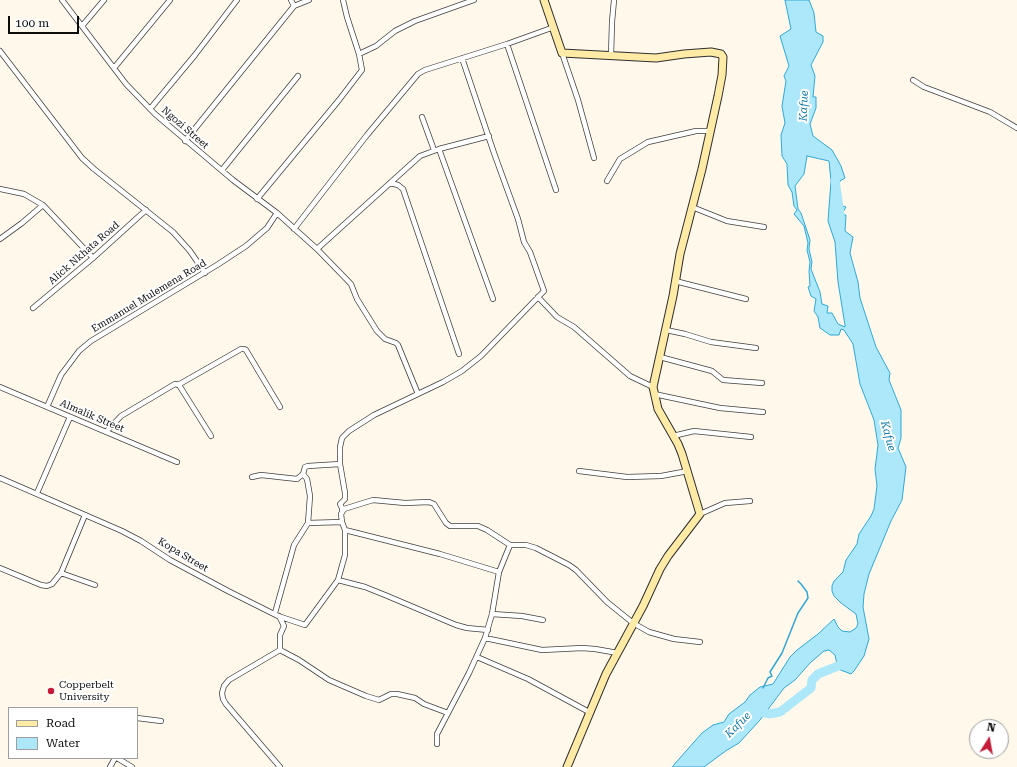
<!DOCTYPE html>
<style>
body{margin:0}
#map{position:relative;width:1017px;height:767px;overflow:hidden;background:#fff8eb;font-family:"Roboto Serif",serif}
canvas{display:block}
.legend{position:absolute;left:8px;top:707px;width:130px;height:52px;box-sizing:border-box;background:#fff;border:1px solid #9e9e9e;margin:0;padding:5px 7px;list-style:none;font-size:12px;color:#0c0c0c}
.legend li{display:flex;align-items:center;gap:8px;height:20px}
.legend b{width:20px;border:1px solid #9e9e9e}
.north{position:absolute;left:969px;top:719px;width:40px;height:40px;box-sizing:border-box;background:#fff;border:1px solid #9e9e9e;border-radius:50%;rotate:11deg;font-size:11px;font-weight:700;line-height:16px;text-align:center;color:#0c0c0c}
.north::after{content:'';display:block;margin:auto;width:14px;height:18px;background:#c51b39;clip-path:polygon(50% 0,100% 100%,50% 72%,0 100%)}
.scale{position:absolute;left:8px;top:16px;width:71px;height:18px;box-sizing:border-box;border:2px solid #0c0c0c;border-top:0;padding-left:5px;font-size:12px;line-height:14px;white-space:nowrap;color:#0c0c0c;-webkit-text-stroke:3px #fff;paint-order:stroke}
</style>
<div id="map">
<canvas width="1017" height="767"></canvas>
<ul class="legend">
<li><b style="height:5px;background:#ffeaa6"></b>Road</li>
<li><b style="height:11px;background:#ace7fa"></b>Water</li>
</ul>
<div class="north">N</div>
<div class="scale">100 m</div>
</div>
<script>
const c = document.querySelector('canvas').getContext('2d');
c.lineJoin = 'round';
function fill(path, color) { c.fillStyle = color; c.fill(path, 'evenodd'); }
const shape = rows => new Path2D(rows.map(r => 'M' + r).join(''));
function trace(path, color, width, dash) { c.strokeStyle = color; c.lineWidth = width; c.lineCap = dash ? 'butt' : 'round'; c.setLineDash(dash || []); c.stroke(path); }
function drawText(font, color, halo, rows, align = 'center') {
  c.font = font + ' "Roboto Serif",serif'; c.lineWidth = 4; c.setLineDash([]); c.textBaseline = 'middle'; c.strokeStyle = halo; c.fillStyle = color; for (const [text, x, y, turn = 0] of rows) {
    c.save(); c.translate(x, y); c.rotate((+turn || 0) * Math.PI / 180); c.textAlign = isNaN(turn) ? turn : align; if (halo) c.strokeText(text, 0, 0); c.fillText(text, 0, 0); c.restore();
  }
}
const water = shape([
 [785,0,809,0,814,13,816,32,823,36,823,42,811,65,815,76,813,97,816,97,816,108,810,124,813,136,832,150,841,166,845,178,840,181,836,195,840,205,846,207,843,212,844,215,846,215,845,231,853,237,850,253,858,282,860,298,876,347,890,373,889,380,901,410,901,438,898,448,906,467,902,500,891,521,869,574,864,594,863,607,869,639,864,656,854,671,851,674,838,669,835,655,829,650,824,651,810,663,795,680,784,688,760,720,739,743,727,750,704,767,672,767,702,733,713,725,724,722,729,714,745,702,750,695,760,687,773,684,790,657,797,650,818,634,834,619,838,627,842,631,850,632,856,628,858,624,856,614,841,603,834,596,832,591,832,586,834,581,843,572,846,560,857,544,859,534,871,516,874,509,877,486,875,469,878,445,874,420,860,384,853,344,844,330,841,329,839,335,830,335,820,328,818,317,814,311,816,299,811,296,808,287,810,286,809,271,810,262,807,250,808,243,804,226,794,214,797,210,794,206,792,192,788,185,787,164,782,156,781,135,785,123,782,106,786,81,784,76,789,66,780,36,791,29,785,0],
 [807,156,829,161,831,181,828,221,835,242,838,282,845,325,845,327,838,324,832,313,827,313,828,306,822,304,820,292,811,269,812,262,809,249,810,240,801,213,798,209,795,186,804,174,807,156]
]);
fill(water, '#ace7fa');
trace(water, '#2ea9d6', 1);
trace(shape([
 [763,688,768,678,772,676,770,672,782,653,798,613,808,598,807,592,801,584,798,581]
]), '#2ea9d6', 1.5);
trace(shape([
 [835,180,840,215],
 [754,710,769,714,780,712,811,688,812,680,818,674,843,664,847,660]
]), '#ace7fa', 9);
const street = shape([
 [62,0,126,84,155,114,233,180,277,213,317,249,351,284,357,299,377,331,385,339,396,343,398,345,418,394],
 [291,0,294,6],
 [82,26,104,0],
 [507,44,556,190],
 [0,51,82,158,94,169,173,232,190,251,205,273],
 [562,53,578,100,594,158],
 [359,54,376,46,395,31,415,21,474,0],
 [611,56,612,22,614,0],
 [114,68,170,0],
 [913,80,924,87,990,112,1017,128],
 [150,109,195,55,237,0],
 [422,117,434,150],
 [185,141,294,6,309,0],
 [439,149,493,299],
 [222,170,298,76],
 [607,181,620,159,648,142,696,131,711,131],
 [390,183,398,185,403,189,459,354],
 [0,189,24,194,43,205,93,258],
 [257,199,339,100,362,70,359,54,347,17,343,0],
 [692,207,727,221,764,227],
 [294,229,367,135,418,74,425,70,507,44,554,27],
 [0,239,22,223,43,205],
 [317,249,420,156,439,149,489,136],
 [675,281,746,299],
 [538,297,557,317,574,327,630,376,653,387],
 [33,308,93,258,146,210],
 [666,330,685,334,711,342,756,348],
 [660,357,712,371,723,380,762,383],
 [178,385,241,349,244,349,246,350,280,407],
 [0,387,177,462],
 [654,394,720,408,763,412],
 [47,407,61,375,79,351,91,341,217,265,246,246,267,228,277,213],
 [106,432,121,416,175,384,179,385,211,436],
 [673,436,694,431,751,437],
 [579,471,627,477,661,476,688,471],
 [303,474,305,467,308,466,340,464],
 [252,477,261,475,297,479,303,474,307,479,310,496,308,523,294,545,275,613],
 [0,478,122,531,141,541,170,560,228,591,278,616,305,625,338,580,345,555,345,530,342,522,341,514,344,509,373,500,405,503,429,502,434,504,446,523,450,526,478,526,487,530,510,545,526,545,536,548,569,565,576,570,607,602,633,623,649,632,674,639,700,642],
 [37,493,70,417],
 [342,512,342,508,340,504,345,499,345,493,340,464,340,447,342,438,349,431,374,415,443,382,462,371,481,356,544,291,530,252,524,242,518,219,494,153,462,58],
 [700,514,725,503,750,501],
 [308,523,342,522],
 [345,530,440,554,499,572],
 [0,568,41,585,47,586,52,584,61,573,85,515],
 [61,573,95,585],
 [338,580,365,587,385,595,456,625,467,628,488,630],
 [492,614,522,616,543,620],
 [279,616,284,626,280,635,280,650],
 [485,638,542,650,582,648,595,649,618,653],
 [280,650,299,660,329,680,366,696,379,700,391,694,397,694,415,698,424,704,448,713],
 [477,657,528,679,589,712],
 [137,718,161,721],
 [437,744,437,734,469,673,485,638,492,614,499,572,510,545],
 [117,758,132,767],
 [110,767,115,758],
 [280,767,226,704,223,699,222,693,224,686,229,680,280,650]
]);
const secondary = shape([
 [544,0,562,53,656,58,684,54,711,52,721,54,723,57,722,75,718,96,702,169,680,254,673,296,653,387,658,409,678,444,682,454,700,514,668,556,660,569,643,606,606,674,567,767]
]);
trace(street, '#3f3f3f', 6);
trace(secondary, '#2e2e2e', 9);
trace(street, '#fff', 4.5);
trace(secondary, '#ffeaa6', 7);
for (const [x, y, r, color] of [
 [51,691,4,"#c51b39"]
]) { const dot = new Path2D(); dot.arc(x, y, r, 0, 2 * Math.PI); c.fillStyle = color; c.fill(dot); trace(dot, '#fff', 1.5); }
drawText('10px', '#0c0c0c', '#fff', [
 ["Ngozi Street",185,128,41],
 ["Alick Nkhata Road",84,253,-41],
 ["Emmanuel Mulemena Road",149,296,-31],
 ["Almalik Street",92,416,23],
 ["Kopa Street",183,555,31]
]);
drawText('10px', '#0c0c0c', '#fff', [
 ["Copperbelt",59,685],
 ["University",59,697]
], 'left');
drawText('italic 11px', '#0d77a6', '#fff', [
 ["Kafue",804,106,-87],
 ["Kafue",888,436,75],
 ["Kafue",738,725,-45]
]);
</script>
